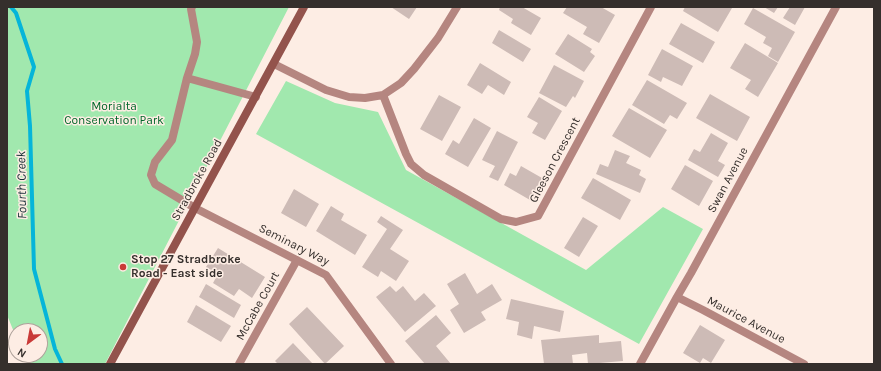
<!DOCTYPE html>
<style>
body{margin:0}
#map{position:relative;width:881px;height:371px;overflow:hidden;background:#fdede4;font-family:Karla,sans-serif}
canvas{display:block}
.frame{position:absolute;inset:0;border:8px solid #352f2c;pointer-events:none}
.north{position:absolute;left:8px;top:323px;width:40px;height:40px;box-sizing:border-box;background:#fdede4;border:1px solid #ada19a;border-radius:50%;rotate:212deg;font-size:11px;font-weight:700;line-height:16px;text-align:center;color:#352f2c}
.north::after{content:'';display:block;margin:auto;width:14px;height:18px;background:#c93a38;clip-path:polygon(50% 0,100% 100%,50% 72%,0 100%)}
</style>
<div id="map">
<canvas width="881" height="371"></canvas>
<div class="frame"></div>
<div class="north">N</div>
</div>
<script>
const c = document.querySelector('canvas').getContext('2d');
c.lineJoin = 'round';
function fill(path, color) { c.fillStyle = color; c.fill(path, 'evenodd'); }
const shape = rows => new Path2D(rows.map(r => 'M' + r).join(''));
function trace(path, color, width, dash) { c.strokeStyle = color; c.lineWidth = width; c.lineCap = dash ? 'butt' : 'round'; c.setLineDash(dash || []); c.stroke(path); }
function drawText(font, color, halo, rows, align = 'center') {
  c.font = font + ' Karla,sans-serif'; c.lineWidth = 3; c.setLineDash([]); c.textBaseline = 'middle'; c.strokeStyle = halo; c.fillStyle = color; for (const [text, x, y, turn = 0] of rows) {
    c.save(); c.translate(x, y); c.rotate((+turn || 0) * Math.PI / 180); c.textAlign = isNaN(turn) ? turn : align; if (halo) c.strokeText(text, 0, 0); c.fillText(text, 0, 0); c.restore();
  }
}
fill(shape([
 [7,7,289,7,105,364,27,364,24,355,40,355,40,331,16,331,16,337,7,315],
 [286,81,335,103,378,112,406,170,586,270,663,207,703,229,639,344,256,134]
]), '#a1e8ae');
trace(shape([
 [11,7,16,13,34,67,27,91,30,126,34,269,55,349,62,364]
]), '#05b5d9', 4);
fill(shape([
 [391,7,417,7,409,19],
 [500,7,522,7,541,18,531,35,511,23,513,19,499,10],
 [567,7,601,7,615,15,599,43,583,34,587,27,563,13],
 [685,7,729,7,732,8,718,32,683,11],
 [764,7,778,7,774,13],
 [790,7,805,7,795,25,783,18],
 [753,8,795,32,778,62,768,56,772,48,763,43,766,37,744,24],
 [681,23,715,42,703,63,669,44],
 [499,30,531,49,523,62,492,43],
 [568,34,592,49,590,52,595,56,584,72,555,54],
 [745,43,778,63,758,97,745,89,751,80,730,68],
 [662,49,693,66,682,86,663,77,661,82,648,75],
 [480,63,511,82,504,95,488,85,482,94,467,85],
 [554,65,584,81,575,98,573,96,566,107,539,93],
 [647,80,687,103,677,119,670,115,664,124,632,105],
 [710,94,750,117,737,141,696,118],
 [439,95,461,107,442,141,420,129],
 [539,97,562,111,545,140,532,133,538,123,527,117],
 [629,108,667,130,650,158,612,136],
 [474,118,491,128,468,167,445,154,453,140,459,144],
 [497,131,518,142,498,181,489,177,495,166,482,160],
 [711,133,728,143,718,161,725,165,718,177,688,160,694,149,700,152],
 [615,150,630,156,626,163,641,170,639,175,646,179,640,193,596,174,600,164,608,167],
 [685,165,713,181,699,206,671,189],
 [521,166,542,178,530,200,504,185,510,173,516,176],
 [593,178,631,200,620,220,581,198],
 [294,189,319,204,306,227,281,213],
 [331,206,344,214,341,220,367,235,355,255,316,231],
 [381,216,403,230,390,249,409,261,396,281,381,271,378,277,362,267,387,229,377,222],
 [583,217,598,226,579,257,564,248],
 [218,248,265,277,252,298,239,289,234,296,213,283,218,274,206,267],
 [465,273,477,294,492,284,502,300,481,312,486,320,464,333,450,310,459,304,447,284],
 [206,284,241,305,234,318,199,297],
 [390,286,396,292,403,286,415,301,424,293,436,306,405,332,376,297],
 [511,299,564,311,560,332,534,326,532,339,517,335,519,322,506,319],
 [196,305,231,326,221,342,187,322],
 [307,307,344,346,325,364,289,324],
 [436,315,451,333,436,346,451,364,425,364,405,341],
 [700,325,725,340,711,363,703,358,700,363,683,353],
 [599,335,599,343,621,341,623,361,588,364,587,353,572,355,573,364,544,364,541,340],
 [293,343,313,364,278,364,275,361]
]), '#cdbbb6');
trace(shape([
 [192,7,191,9,197,42,195,54,187,78,172,140,155,162,151,175,155,184,195,208],
 [187,78,256,97]
]), '#b58680', 8);
trace(shape([
 [274,64,326,90,349,97,365,98,383,95,401,83,414,69,438,38,457,7],
 [383,95,406,154,411,164,424,175,501,219,516,222,538,216,651,7],
 [195,208,326,275,391,364],
 [677,297,703,310,804,364],
 [239,364,297,260],
 [640,364,677,297,691,273,836,7]
]), '#b58680', 8);
trace(shape([
 [110,364,304,7]
]), '#93534c', 8);
for (const [x, y, r, color] of [
 [123,267,4,"#c93a38"]
]) { const dot = new Path2D(); dot.arc(x, y, r, 0, 2 * Math.PI); c.fillStyle = color; c.fill(dot); trace(dot, '#fdede4', 1.5); }
drawText('12px', '#00672a', '#fdede4', [
 ["Morialta",114,107],
 ["Conservation Park",114,121]
]);
drawText('12px', '#352f2c', '#fdede4', [
 ["Gleeson Crescent",555,160,-62],
 ["Stradbroke Road",197,180,-61],
 ["Swan Avenue",728,180,-62],
 ["Seminary Way",294,245,27],
 ["McCabe Court",258,306,-61],
 ["Maurice Avenue",746,320,28]
]);
drawText('bold 12px', '#352f2c', '#fdede4', [
 ["Stop 27 Stradbroke",131,260],
 ["Road - East side",131,274]
], 'left');
drawText('italic 13px', '#172e35', '#fdede4', [
 ["Fourth Creek",22,185,-91]
]);
</script>
